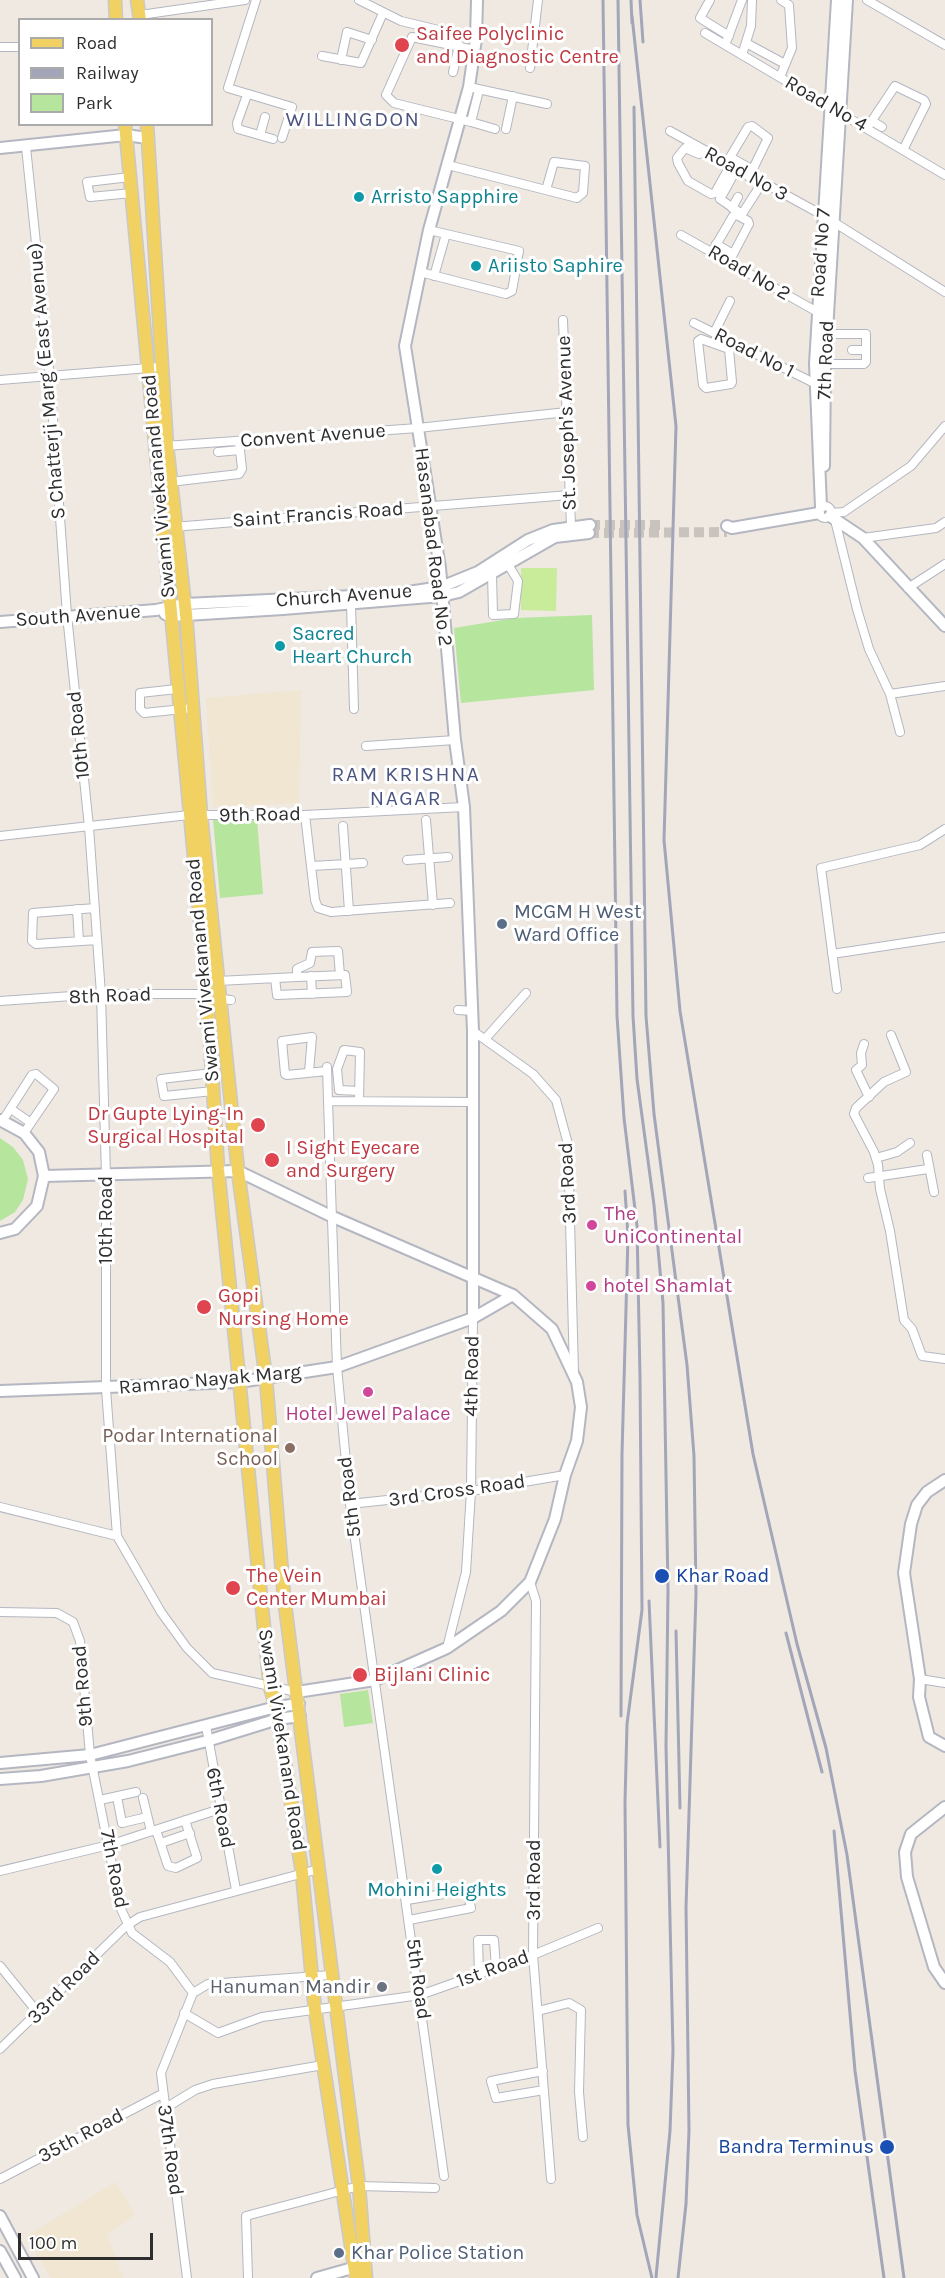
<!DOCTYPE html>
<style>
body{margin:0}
#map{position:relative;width:945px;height:2278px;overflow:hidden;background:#efe9e1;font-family:Karla,sans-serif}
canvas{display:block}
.legend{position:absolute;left:18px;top:18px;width:195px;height:108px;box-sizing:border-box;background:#fff;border:2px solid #ababab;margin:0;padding:8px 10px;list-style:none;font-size:18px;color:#2e2e2e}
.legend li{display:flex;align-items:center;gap:12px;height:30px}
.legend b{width:30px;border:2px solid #ababab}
.scale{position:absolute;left:18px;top:2233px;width:135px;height:27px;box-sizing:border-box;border:3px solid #2e2e2e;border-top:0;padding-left:8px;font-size:18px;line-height:21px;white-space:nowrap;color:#2e2e2e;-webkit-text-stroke:4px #fff;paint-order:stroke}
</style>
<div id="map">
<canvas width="945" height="2278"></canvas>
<ul class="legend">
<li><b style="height:8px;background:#f2d163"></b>Road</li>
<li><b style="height:8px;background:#a3a6b8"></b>Railway</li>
<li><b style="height:16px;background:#b6e59e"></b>Park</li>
</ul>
<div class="scale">100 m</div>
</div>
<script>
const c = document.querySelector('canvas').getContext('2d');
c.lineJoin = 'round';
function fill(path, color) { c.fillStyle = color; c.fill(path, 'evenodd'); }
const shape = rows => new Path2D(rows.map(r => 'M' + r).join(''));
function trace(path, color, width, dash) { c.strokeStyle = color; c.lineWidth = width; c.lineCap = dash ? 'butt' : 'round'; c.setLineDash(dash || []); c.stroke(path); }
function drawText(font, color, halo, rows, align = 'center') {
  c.font = font + ' Karla,sans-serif'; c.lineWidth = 6; c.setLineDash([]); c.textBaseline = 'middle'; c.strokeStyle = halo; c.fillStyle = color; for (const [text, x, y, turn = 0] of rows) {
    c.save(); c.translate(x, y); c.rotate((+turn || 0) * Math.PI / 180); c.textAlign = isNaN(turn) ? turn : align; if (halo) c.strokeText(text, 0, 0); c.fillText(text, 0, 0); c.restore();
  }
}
fill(shape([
 [301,690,299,803,213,807,206,698],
 [116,2182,135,2215,107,2234,123,2278,51,2278,26,2236]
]), '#f0e6d1');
fill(shape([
 [592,615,594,690,461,703,454,628,515,618],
 [213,819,257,819,263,894,220,898],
 [0,1138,13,1147,23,1160,28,1179,23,1200,15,1212,0,1221],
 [368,1690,373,1723,344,1727,340,1694]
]), '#b6e59e');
fill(shape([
 [521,568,557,568,556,611,521,610]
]), '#c9ec9a');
trace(shape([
 [590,525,661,525],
 [589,533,727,532]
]), '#c8c4bd', 10, [10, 5]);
const street = shape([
 [256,0,228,88,292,107,282,138],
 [359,0,401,21,476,39],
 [710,0,700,18,729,36],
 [867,0,945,45],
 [140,15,245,0],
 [705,33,945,175],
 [727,40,742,0],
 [746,43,785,64],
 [0,47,20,47],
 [742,55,751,26,752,0],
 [322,56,361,63,383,13],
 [341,60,347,32,372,40],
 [530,68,538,0],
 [453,72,459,45],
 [780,77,792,48,789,5,781,0],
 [469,87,547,104],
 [478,94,471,122,495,129],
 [247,95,237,123,238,129,273,139],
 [872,121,882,127],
 [471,122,394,103,386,95,412,37,475,50],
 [867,128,895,86,924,100,926,104,903,150],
 [506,129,513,96],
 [670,131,824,216,945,292],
 [260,135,265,117],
 [26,147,50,378,67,615,89,827,101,994,106,1176,106,1389,117,1536,161,1612,187,1648,212,1673,297,1692],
 [699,154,685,148,677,158,678,163,688,181,711,194,715,193,730,166],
 [730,157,753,170],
 [726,164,748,127,752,126,768,138,749,177],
 [448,165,577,198,583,193,585,166,554,162,546,190],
 [736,170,720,199,742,214,762,183],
 [130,177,87,182,90,197,132,193],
 [732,208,738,197],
 [681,235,821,314],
 [716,244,733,254],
 [712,252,733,216,737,215,748,221,749,224,729,262],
 [420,272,506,294,512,291,519,251,429,230],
 [434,276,446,234],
 [563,320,571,526],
 [694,323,818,385],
 [714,333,730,301],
 [727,340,729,349,732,382,731,384,706,388,703,385,698,341,701,339,729,349],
 [852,350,866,350],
 [820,364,864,364,866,362,866,334,823,334],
 [0,380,161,367],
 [165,446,418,428,567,412],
 [218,452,240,450],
 [170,482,239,474,242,469,239,441],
 '819 512a6 6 0 1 1 12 0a6 6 0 1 1-12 0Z',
 [831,513,844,512,911,466,945,426],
 [835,520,857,609,869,649,890,694,900,732],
 [173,527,569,495],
 [863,538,936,528,945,522],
 [492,573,493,615,514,614,518,581,506,561],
 [908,588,945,564],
 [351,605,354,709],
 [177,689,140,693,140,709,144,713,193,708],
 [890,694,945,686],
 [366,746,455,740],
 [201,815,305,815,464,807],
 [305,815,315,900,318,908,331,912,450,903],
 [426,820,433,905],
 [343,826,349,911],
 [0,836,189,815],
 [407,860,448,857],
 [312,866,363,863],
 [95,908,33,913,32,941,36,944,97,940],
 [77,909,79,941],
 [832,954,945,937],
 [311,976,312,994],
 [297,977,297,969,310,963,312,952,338,951,340,975],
 [218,981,297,977,345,975,347,992,277,995,275,978],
 [837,989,821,868,920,845,945,829],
 [221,999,231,1000],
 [0,1001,101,994,209,994],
 [458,1010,473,1011],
 [473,1031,533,1074,556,1100,568,1144,574,1373],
 [891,1035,906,1072,884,1082,856,1108,854,1114,874,1152,878,1165,880,1189,890,1231,904,1320,912,1329,922,1356,945,1359],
 [485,1039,526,993],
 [864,1044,861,1053,862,1065,856,1070,869,1097],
 [327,1067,328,1101],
 [309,1072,312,1037,282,1041,285,1074,287,1075,327,1071],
 [212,1073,161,1079,164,1096,213,1091],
 [359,1101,360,1052,344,1050,337,1069,339,1090,359,1091],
 [11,1109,31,1123],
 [3,1120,32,1075,36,1074,54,1089,24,1133],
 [927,1155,934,1192],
 [876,1158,897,1152,910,1143],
 [868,1178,928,1169],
 [350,1504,471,1491,565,1475],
 [0,1507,117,1536],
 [530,1582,536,1601,533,1955,551,2179],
 [0,1612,57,1613,73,1622,80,1641,90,1755,121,1909,132,1933,170,1962,193,1993],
 [447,1648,466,1572,471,1491,473,1318],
 [920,1679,945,1683],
 [206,1726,236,1890],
 [143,1798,151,1831],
 [100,1800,136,1792],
 [118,1802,122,1823,143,1818],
 [156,1830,168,1866,176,1868,197,1858,185,1820],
 [161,1843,190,1833],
 [0,1871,109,1845,220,1809],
 [407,1900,467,1890,471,1908,409,1920],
 [0,1966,38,2013],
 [479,1974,478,1940,494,1940,496,1968],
 [193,1993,208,1984,331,1975],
 [538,2011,569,2003,581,2010,579,2092,583,2137],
 [184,2013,218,2033,262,2017,420,1995,533,1955,598,1928],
 [0,2049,126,1926,140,1917,319,1869],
 [543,2071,491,2081,496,2098,544,2090],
 [164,2109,195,2090,213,2084,323,2065],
 [444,2176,350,1504,337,1367,328,1101,471,1102],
 [0,2179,162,2094],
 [187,2278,161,2073,193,1993],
 [248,2278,246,2216,359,2186,435,2188]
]);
const secondary = shape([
 [0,148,126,135,147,138],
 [824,466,825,364,847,0],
 [821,507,815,364,837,0],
 [830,516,863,538,945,626],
 [727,526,732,528,819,513],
 [165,614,170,616,283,609,442,596,459,592,555,537,589,533],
 [0,622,156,610,185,604,395,594,441,587,478,572,528,540,553,530,590,525],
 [0,1120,24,1133,39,1152,44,1176,37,1206,15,1229,0,1233],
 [44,1176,238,1171,333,1217,513,1295,552,1329,577,1382,581,1407,577,1441,565,1475,555,1519,530,1582,501,1611,447,1648,375,1680,297,1692],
 [473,1318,473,1031,464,807,455,740,440,568,405,346,429,230,469,87,476,39,477,0],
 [0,1391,239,1382,337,1367,473,1318,513,1295],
 [945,1480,927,1492,917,1505,911,1524,904,1573,920,1679,919,1697,929,1737,945,1746],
 [0,1763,90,1755,276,1707,299,1704],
 [0,1779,41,1776,128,1761,207,1741,278,1719,300,1716],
 [945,1807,911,1834,905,1852,907,1877,934,1967,945,1983],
 [0,2216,33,2278],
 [0,2251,15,2278],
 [317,2278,363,2265]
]);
const primary = shape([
 [115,0,116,20],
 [137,0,140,20],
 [125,124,207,994,218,1169,270,1687,276,1707,302,1872,315,2010,356,2278],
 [147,124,167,446,186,614,201,815,238,1171,266,1379,284,1597,359,2186,366,2278]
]);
trace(street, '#b4b7c1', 10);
trace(secondary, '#b4b7c1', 14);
trace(primary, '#c9c9c9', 15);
trace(street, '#fff', 8);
trace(secondary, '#fff', 10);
trace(primary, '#f2d163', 12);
trace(shape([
 [603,0,617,1016,624,1118,637,1226,640,1377,642,1610,627,1724,625,1802,628,2125,637,2215,652,2278],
 [618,0,633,1016,637,1079,654,1205,663,1303,668,1590,666,1746,673,2051,670,2131,656,2277],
 [631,0,632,23],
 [640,0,643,42],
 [632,16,676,426,664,840,680,1011,753,1454,797,1644,826,1748,847,1855,904,2278],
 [634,107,646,1016,654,1114,687,1365,694,1456,696,1594,686,1907,689,2131,686,2204,678,2278],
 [649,1601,660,1847],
 [676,1631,680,1808],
 [786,1633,822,1772],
 [621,1716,622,1454,628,1236,625,1191],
 [834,1831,855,2071,884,2278]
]), '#a3a6b8', 3);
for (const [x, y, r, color] of [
 [402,45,8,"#e0444e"],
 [359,197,6,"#0f9aa8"],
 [476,266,6,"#0f9aa8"],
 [280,646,6,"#0f9aa8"],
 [502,924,6,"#5c6f8a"],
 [258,1125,8,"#e0444e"],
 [272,1160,8,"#e0444e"],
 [592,1225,6,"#d1479c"],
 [591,1286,6,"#d1479c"],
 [204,1307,8,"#e0444e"],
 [368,1392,6,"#d1479c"],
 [290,1448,6,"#8d6e63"],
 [662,1576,8,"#1a4fb4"],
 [233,1588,8,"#e0444e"],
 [360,1675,8,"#e0444e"],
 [437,1869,6,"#0f9aa8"],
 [382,1987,6,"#6b7280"],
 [887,2147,8,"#1a4fb4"],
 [339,2253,6,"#5c6f8a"]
]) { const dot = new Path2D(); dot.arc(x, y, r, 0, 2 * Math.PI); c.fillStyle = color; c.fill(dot); trace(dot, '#fff', 2); }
drawText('20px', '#be3a42', '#fff', [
 ["Saifee Polyclinic",416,34],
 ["and Diagnostic Centre",416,57],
 ["Dr Gupte Lying-In",244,1114,"right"],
 ["Surgical Hospital",244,1137,"right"],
 ["I Sight Eyecare",286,1148],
 ["and Surgery",286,1171],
 ["Gopi",218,1296],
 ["Nursing Home",218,1319],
 ["The Vein",246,1576],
 ["Center Mumbai",246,1599],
 ["Bijlani Clinic",374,1675]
], 'left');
drawText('20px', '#2e2e2e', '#fff', [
 ["Road No 4",826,104,30],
 ["Road No 3",746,174,29],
 ["Road No 7",821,253,-86],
 ["Road No 2",749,273,30],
 ["Road No 1",754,353,27],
 ["7th Road",826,360,-88],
 ["S Chatterji Marg (East Avenue)",47,381,-95],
 ["St. Joseph's Avenue",567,423,-92],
 ["Convent Avenue",313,436,-4],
 ["Swami Vivekanand Road",159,486,-95],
 ["Saint Francis Road",318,515,-4],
 ["Hasanabad Road No 2",433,547,83],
 ["Church Avenue",344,596,-4],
 ["South Avenue",78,616,-4],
 ["10th Road",79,735,-96],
 ["9th Road",260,815,-1],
 ["Swami Vivekanand Road",203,970,-95],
 ["8th Road",110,996,-2],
 ["3rd Road",568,1183,-93],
 ["10th Road",106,1220,-90],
 ["4th Road",472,1376,-89],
 ["Ramrao Nayak Marg",210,1380,-5],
 ["3rd Cross Road",457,1491,-8],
 ["5th Road",350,1497,-97],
 ["9th Road",83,1686,-95],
 ["Swami Vivekanand Road",282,1740,81],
 ["6th Road",220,1808,79],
 ["7th Road",114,1869,79],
 ["3rd Road",534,1880,-90],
 ["1st Road",493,1969,-20],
 ["5th Road",418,1979,82],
 ["33rd Road",64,1988,-45],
 ["35th Road",81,2136,-28],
 ["37th Road",170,2150,82]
]);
drawText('20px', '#0d838f', '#fff', [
 ["Arristo Sapphire",371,197],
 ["Ariisto Saphire",488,266],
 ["Sacred",292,634],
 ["Heart Church",292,657],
 ["Mohini Heights",437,1890,"center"]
], 'left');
drawText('20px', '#4e5e75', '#fff', [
 ["MCGM H West",514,912],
 ["Ward Office",514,935],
 ["Khar Police Station",351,2253]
], 'left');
drawText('20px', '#b23c85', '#fff', [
 ["The",604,1214],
 ["UniContinental",604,1237],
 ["hotel Shamlat",603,1286],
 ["Hotel Jewel Palace",368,1414,"center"]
], 'left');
drawText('20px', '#785e54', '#fff', [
 ["Podar International",278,1436],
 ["School",278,1459]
], 'right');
drawText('20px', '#164399', '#fff', [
 ["Khar Road",676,1576],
 ["Bandra Terminus",874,2147,"right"]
], 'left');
drawText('20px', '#5b616d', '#fff', [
 ["Hanuman Mandir",370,1987]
], 'right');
c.letterSpacing = '1.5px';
drawText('21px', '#4d5680', '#fff', [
 ["WILLINGDON",353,120],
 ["RAM KRISHNA",406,775],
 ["NAGAR",406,799]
]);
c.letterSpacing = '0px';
</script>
